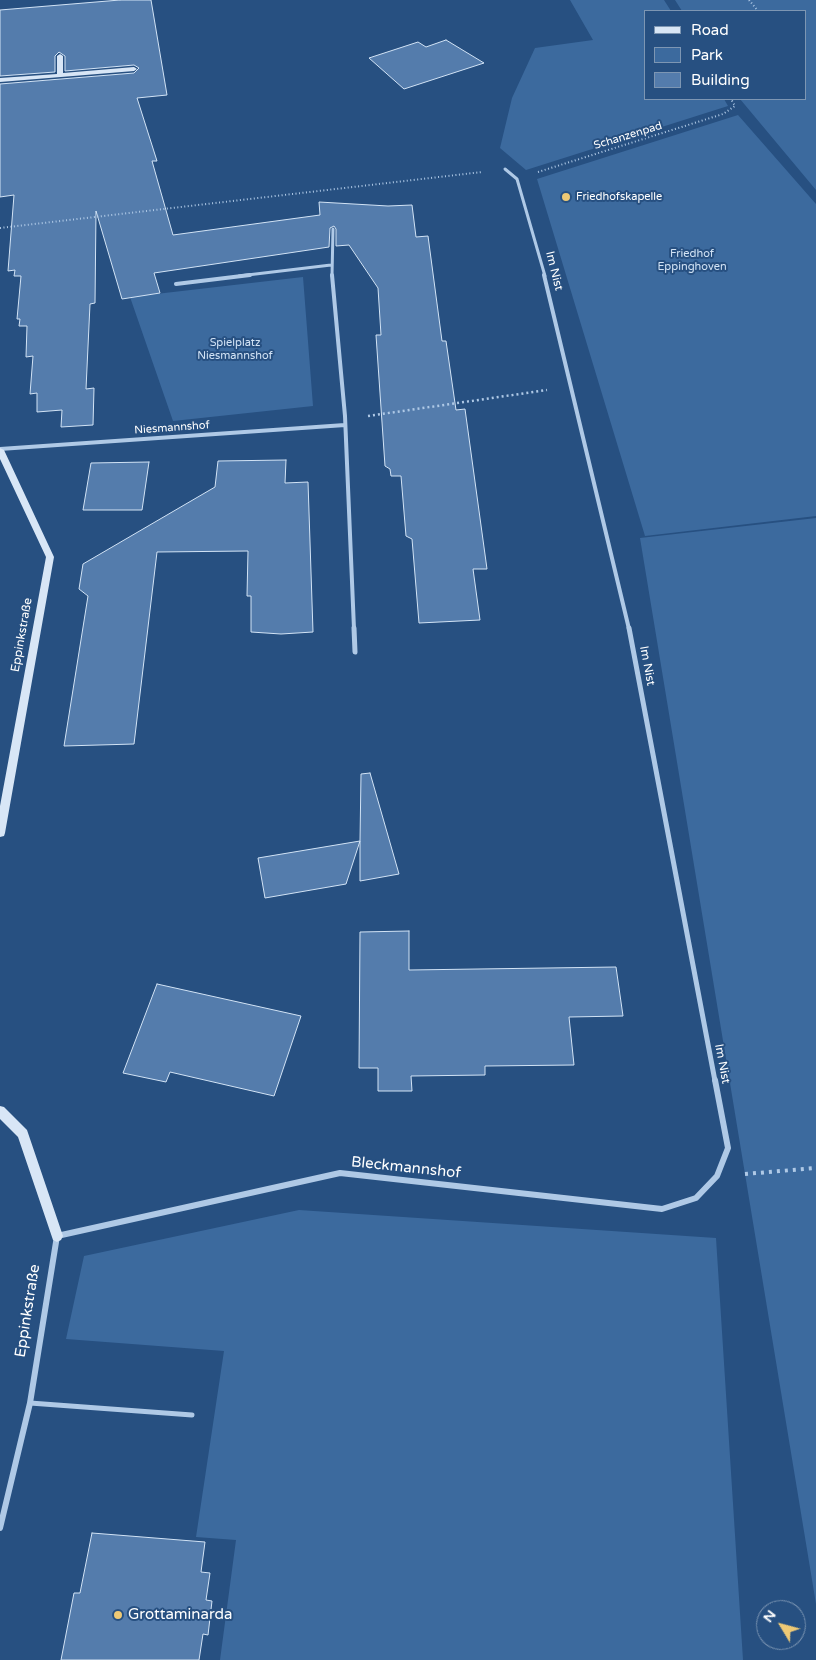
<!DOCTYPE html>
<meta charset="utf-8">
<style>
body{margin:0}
#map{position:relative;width:816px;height:1660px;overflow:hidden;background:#275081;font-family:"Varela Round",sans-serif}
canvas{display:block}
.legend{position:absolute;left:644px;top:10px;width:162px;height:90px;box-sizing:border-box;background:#275081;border:1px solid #7d96b3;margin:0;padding:6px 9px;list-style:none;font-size:15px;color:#fff}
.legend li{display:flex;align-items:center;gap:10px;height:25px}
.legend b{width:25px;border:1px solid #7d96b3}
.north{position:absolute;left:756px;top:1600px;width:50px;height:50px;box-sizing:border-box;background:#275081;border:1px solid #7d96b3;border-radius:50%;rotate:307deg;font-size:14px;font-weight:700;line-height:20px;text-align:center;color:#fff}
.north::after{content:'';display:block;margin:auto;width:18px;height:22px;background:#eec975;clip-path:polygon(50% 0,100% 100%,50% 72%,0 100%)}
</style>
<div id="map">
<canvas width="816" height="1660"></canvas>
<ul class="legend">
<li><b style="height:6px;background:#d8e6f6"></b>Road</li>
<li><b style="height:14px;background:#3c6a9e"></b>Park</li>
<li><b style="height:14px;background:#547cac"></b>Building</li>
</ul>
<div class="north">N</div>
</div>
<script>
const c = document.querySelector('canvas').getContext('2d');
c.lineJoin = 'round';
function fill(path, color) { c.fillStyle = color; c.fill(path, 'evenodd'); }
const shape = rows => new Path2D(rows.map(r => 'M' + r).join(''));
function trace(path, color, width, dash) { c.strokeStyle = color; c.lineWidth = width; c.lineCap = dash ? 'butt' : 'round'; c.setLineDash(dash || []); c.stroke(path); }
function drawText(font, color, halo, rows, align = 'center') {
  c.font = font + ' "Varela Round",sans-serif'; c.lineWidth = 4; c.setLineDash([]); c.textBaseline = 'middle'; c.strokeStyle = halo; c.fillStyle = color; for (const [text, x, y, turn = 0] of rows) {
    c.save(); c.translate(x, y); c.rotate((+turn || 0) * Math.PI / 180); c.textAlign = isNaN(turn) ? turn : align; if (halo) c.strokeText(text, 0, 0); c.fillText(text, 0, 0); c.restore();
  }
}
fill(shape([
 [570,0,664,0,671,11,645,11,645,99,724,99,728,106,526,170,500,148,512,98,535,48,593,40],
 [675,0,816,0,816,190,740,99,805,99,805,11,682,11],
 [738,115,816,204,816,516,645,536,537,179],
 [303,277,313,406,173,421,130,297],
 [816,518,816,1604,640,538],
 [299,1210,716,1238,743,1660,220,1660,236,1540,196,1537,224,1351,66,1339,84,1256]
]), '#3c6a9e');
const building = shape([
 [120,0,151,0,167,95,137,98,157,161,152,161,173,235,320,215,319,202,388,206,412,205,416,237,428,236,442,341,446,341,456,410,465,409,487,569,473,569,480,620,419,623,412,539,406,536,401,476,391,476,390,469,385,466,376,335,381,335,378,288,349,245,336,246,336,229,334,226,330,228,329,247,154,273,160,293,122,299,96,211,95,303,90,304,86,389,94,388,93,425,61,427,62,410,37,412,37,393,30,394,33,356,26,357,27,326,19,326,20,319,17,319,21,276,14,276,15,270,8,271,14,195,0,197,0,84,134,73,139,68,134,65,65,71,65,56,59,52,55,56,55,72,0,76,0,10,120,0],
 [446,40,484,63,404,89,369,58,418,42,426,47,446,40],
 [286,460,285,483,308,482,313,632,281,634,251,632,251,596,247,596,248,551,157,552,134,744,64,746,88,596,79,589,83,564,215,487,218,461,286,460],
 [149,462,142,510,83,510,91,463,149,462],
 [370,773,399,874,360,881,360,841,346,884,265,898,258,858,360,841,361,774,370,773],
 [409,931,409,970,616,967,623,1016,569,1017,574,1065,485,1066,485,1075,411,1076,412,1091,378,1091,378,1068,359,1068,360,932,409,931],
 [157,984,301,1016,274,1096,170,1072,166,1082,123,1073,157,984],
 [92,1533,205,1542,201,1572,210,1573,206,1600,212,1601,208,1635,203,1634,199,1660,61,1660,74,1593,80,1593,92,1533]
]);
fill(building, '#547cac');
trace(building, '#d2e3f5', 1);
trace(shape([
 [749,0,758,11],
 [538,172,723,114,735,106,731,99],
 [0,228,482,172]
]), '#afc9e6', 2, [1, 2.5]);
trace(shape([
 [368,416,547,390]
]), '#afc9e6', 2.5, [2, 3]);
trace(shape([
 [745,1174,816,1168]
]), '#afc9e6', 4, [3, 5]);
trace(shape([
 [30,1403,192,1415]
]), '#afc9e6', 5);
trace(shape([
 [505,169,517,179,545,276],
 [239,276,331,265],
 [332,276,333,229]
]), '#afc9e6', 3);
trace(shape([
 [332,275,345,416,354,629],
 [544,275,629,629],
 [176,284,250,275],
 [0,449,345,425]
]), '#afc9e6', 4);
trace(shape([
 [354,628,355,652],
 [629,628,715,1081]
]), '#afc9e6', 5);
trace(shape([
 [0,1528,30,1403,57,1236,340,1173,662,1209,696,1198,717,1176,728,1148,715,1080]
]), '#afc9e6', 6);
fill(shape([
 [60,54,63,56,63,73,134,67,137,69,134,71,0,82,0,78,57,74,57,56,60,54],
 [0,448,4,450,54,557,5,833,4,836,0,837,0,806,46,557,0,459,0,448],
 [0,1106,4,1107,27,1130,63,1236,61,1240,57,1242,53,1240,18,1137,0,1119,0,1106]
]), '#d8e6f6');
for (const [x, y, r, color] of [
 [566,197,5,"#eec975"],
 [118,1615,5,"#eec975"]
]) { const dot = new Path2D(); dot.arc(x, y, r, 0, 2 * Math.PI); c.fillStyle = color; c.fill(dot); trace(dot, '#275081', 2); }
drawText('11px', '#fff', '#275081', [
 ["Schanzenpad",628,136,-17],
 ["Niesmannshof",172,428,-4]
]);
drawText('11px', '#fff', '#275081', [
 ["Friedhofskapelle",576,197]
], 'left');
drawText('11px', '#d2e3f5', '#275081', [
 ["Friedhof",692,254],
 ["Eppinghoven",692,267],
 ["Spielplatz",235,343],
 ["Niesmannshof",235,356]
]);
drawText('12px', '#fff', '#275081', [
 ["Im Nist",554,271,76],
 ["Eppinkstraße",22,635,-80],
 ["Im Nist",647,666,79],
 ["Im Nist",722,1064,79]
]);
drawText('15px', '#fff', '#275081', [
 ["Bleckmannshof",406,1168,6],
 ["Eppinkstraße",28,1311,-81]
]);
drawText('15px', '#fff', '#275081', [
 ["Grottaminarda",128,1615]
], 'left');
</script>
